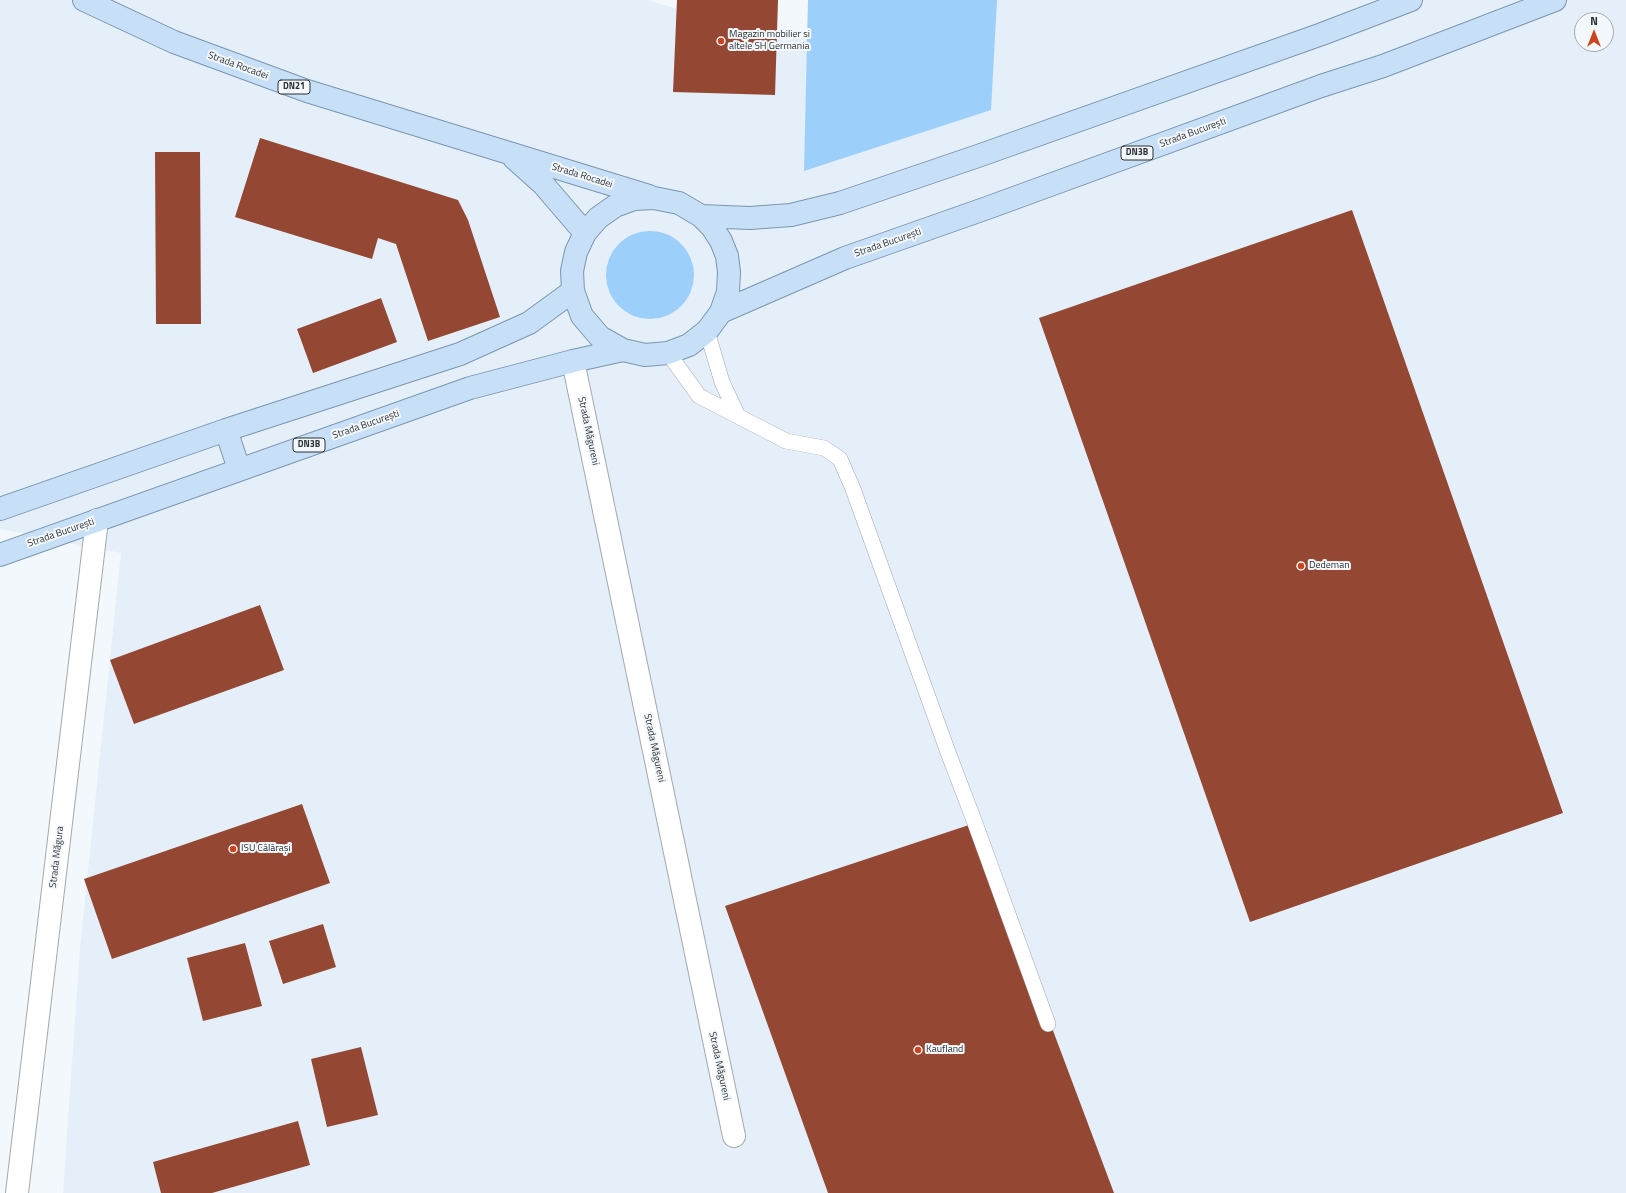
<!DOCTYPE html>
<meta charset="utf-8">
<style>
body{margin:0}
#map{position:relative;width:1626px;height:1193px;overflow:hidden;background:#f3f8fc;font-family:"Titillium Web",sans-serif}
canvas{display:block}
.north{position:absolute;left:1574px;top:12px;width:40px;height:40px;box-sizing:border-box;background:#f3f8fc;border:1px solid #a5a8ac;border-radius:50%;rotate:0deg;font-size:11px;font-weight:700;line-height:16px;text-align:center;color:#2f3133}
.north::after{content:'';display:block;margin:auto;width:14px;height:18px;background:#cc441b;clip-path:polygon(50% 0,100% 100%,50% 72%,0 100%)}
</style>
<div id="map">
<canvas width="1626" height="1193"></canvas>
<div class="north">N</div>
</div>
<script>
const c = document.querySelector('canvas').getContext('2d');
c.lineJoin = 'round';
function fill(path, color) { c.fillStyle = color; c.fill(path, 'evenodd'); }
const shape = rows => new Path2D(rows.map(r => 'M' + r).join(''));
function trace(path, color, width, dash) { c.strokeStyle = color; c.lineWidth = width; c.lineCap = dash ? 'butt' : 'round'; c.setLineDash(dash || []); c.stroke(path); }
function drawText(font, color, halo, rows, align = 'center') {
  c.font = font + ' "Titillium Web",sans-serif'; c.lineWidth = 4; c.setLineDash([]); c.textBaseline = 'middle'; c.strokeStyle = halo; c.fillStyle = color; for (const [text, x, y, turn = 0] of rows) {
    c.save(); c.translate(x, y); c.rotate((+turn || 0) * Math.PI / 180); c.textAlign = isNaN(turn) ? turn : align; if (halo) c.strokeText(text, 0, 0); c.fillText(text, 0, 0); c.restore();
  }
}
fill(shape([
 [0,0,647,0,785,41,971,0,1626,0,1626,1193,63,1193,80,948,121,553,0,529],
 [1582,20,1606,20,1606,44,1582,44]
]), '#e4eff9');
fill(shape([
 [808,0,997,0,991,110,804,171],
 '606 275a44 44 0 1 1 88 0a44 44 0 1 1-88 0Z'
]), '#9dcffb');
fill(shape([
 [677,0,778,0,775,95,673,92],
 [260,138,458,200,468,220,500,317,428,341,396,244,378,238,372,259,235,217],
 [155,152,200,152,201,324,156,324],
 [1352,210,1563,813,1250,922,1039,318],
 [381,298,397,342,313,373,297,329],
 [260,605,284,670,134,724,110,660],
 [302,804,330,883,112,959,84,879],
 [975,823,1114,1193,828,1193,725,906],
 [323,924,336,967,283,984,269,941],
 [245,943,262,1006,203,1021,187,958],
 [361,1047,378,1115,327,1127,311,1059],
 [298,1121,310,1165,212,1193,161,1193,153,1162]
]), '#944834');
const lane = shape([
 [707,331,722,382,738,416],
 [668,353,699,396,786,441,824,448,840,459,853,489,949,755,975,823,1048,1024]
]);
const street = shape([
 [573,361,734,1136],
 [17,1193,97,520]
]);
const primary = shape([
 [84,0,174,42,307,91,649,196],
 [514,158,543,184,585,233],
 [701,216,712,227,721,241,727,256,729,272,728,292,721,312,707,331,689,345,668,353,645,355,623,350,600,337,582,316,573,291,572,271,576,252,585,233,598,218,615,206,634,199,654,198,679,203,701,216,750,218,791,215,840,203,978,156,1322,34,1411,0],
 [721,312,845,258,987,208,1321,86,1383,66,1555,0],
 [226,430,239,469],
 [0,509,226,430,460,354,529,323,573,291],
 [0,555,470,388,573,361,623,350]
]);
trace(lane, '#a4a9ac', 16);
trace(street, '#a4a9ac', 24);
trace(primary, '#7a96ae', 24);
trace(lane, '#fff', 15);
trace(street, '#fff', 22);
trace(primary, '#c8e0f7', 22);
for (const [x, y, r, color] of [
 [721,41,4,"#cc441b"],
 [1301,566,4,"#cc441b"],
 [233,849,4,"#cc441b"],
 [918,1050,4,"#cc441b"]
]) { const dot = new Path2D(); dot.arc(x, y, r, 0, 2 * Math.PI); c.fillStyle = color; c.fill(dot); trace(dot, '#f3f8fc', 1.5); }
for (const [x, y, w] of [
 [294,87,32],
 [1137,153,32],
 [309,445,32]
]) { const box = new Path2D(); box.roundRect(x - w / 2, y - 7, w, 14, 3); c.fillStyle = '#f3f8fc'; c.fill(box); trace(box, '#2f3133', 1); }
drawText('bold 9px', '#2f3133', null, [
 ["DN21",294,87],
 ["DN3B",1137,153],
 ["DN3B",309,445]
]);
drawText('10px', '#2f3133', '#f3f8fc', [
 ["Magazin mobilier si",729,35],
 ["altele SH Germania",729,47],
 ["Dedeman",1309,566],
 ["ISU Călărași",241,849],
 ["Kaufland",926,1050]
], 'left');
drawText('10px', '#2f3133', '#f3f8fc', [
 ["Strada Rocadei",238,66,20],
 ["Strada București",1193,133,-20],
 ["Strada Rocadei",582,176,17],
 ["Strada București",888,243,-19],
 ["Strada București",366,425,-19],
 ["Strada Măgureni",588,431,78],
 ["Strada București",61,533,-19],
 ["Strada Măgureni",654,748,78],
 ["Strada Măgura",57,857,-83],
 ["Strada Măgureni",719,1066,78]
]);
</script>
